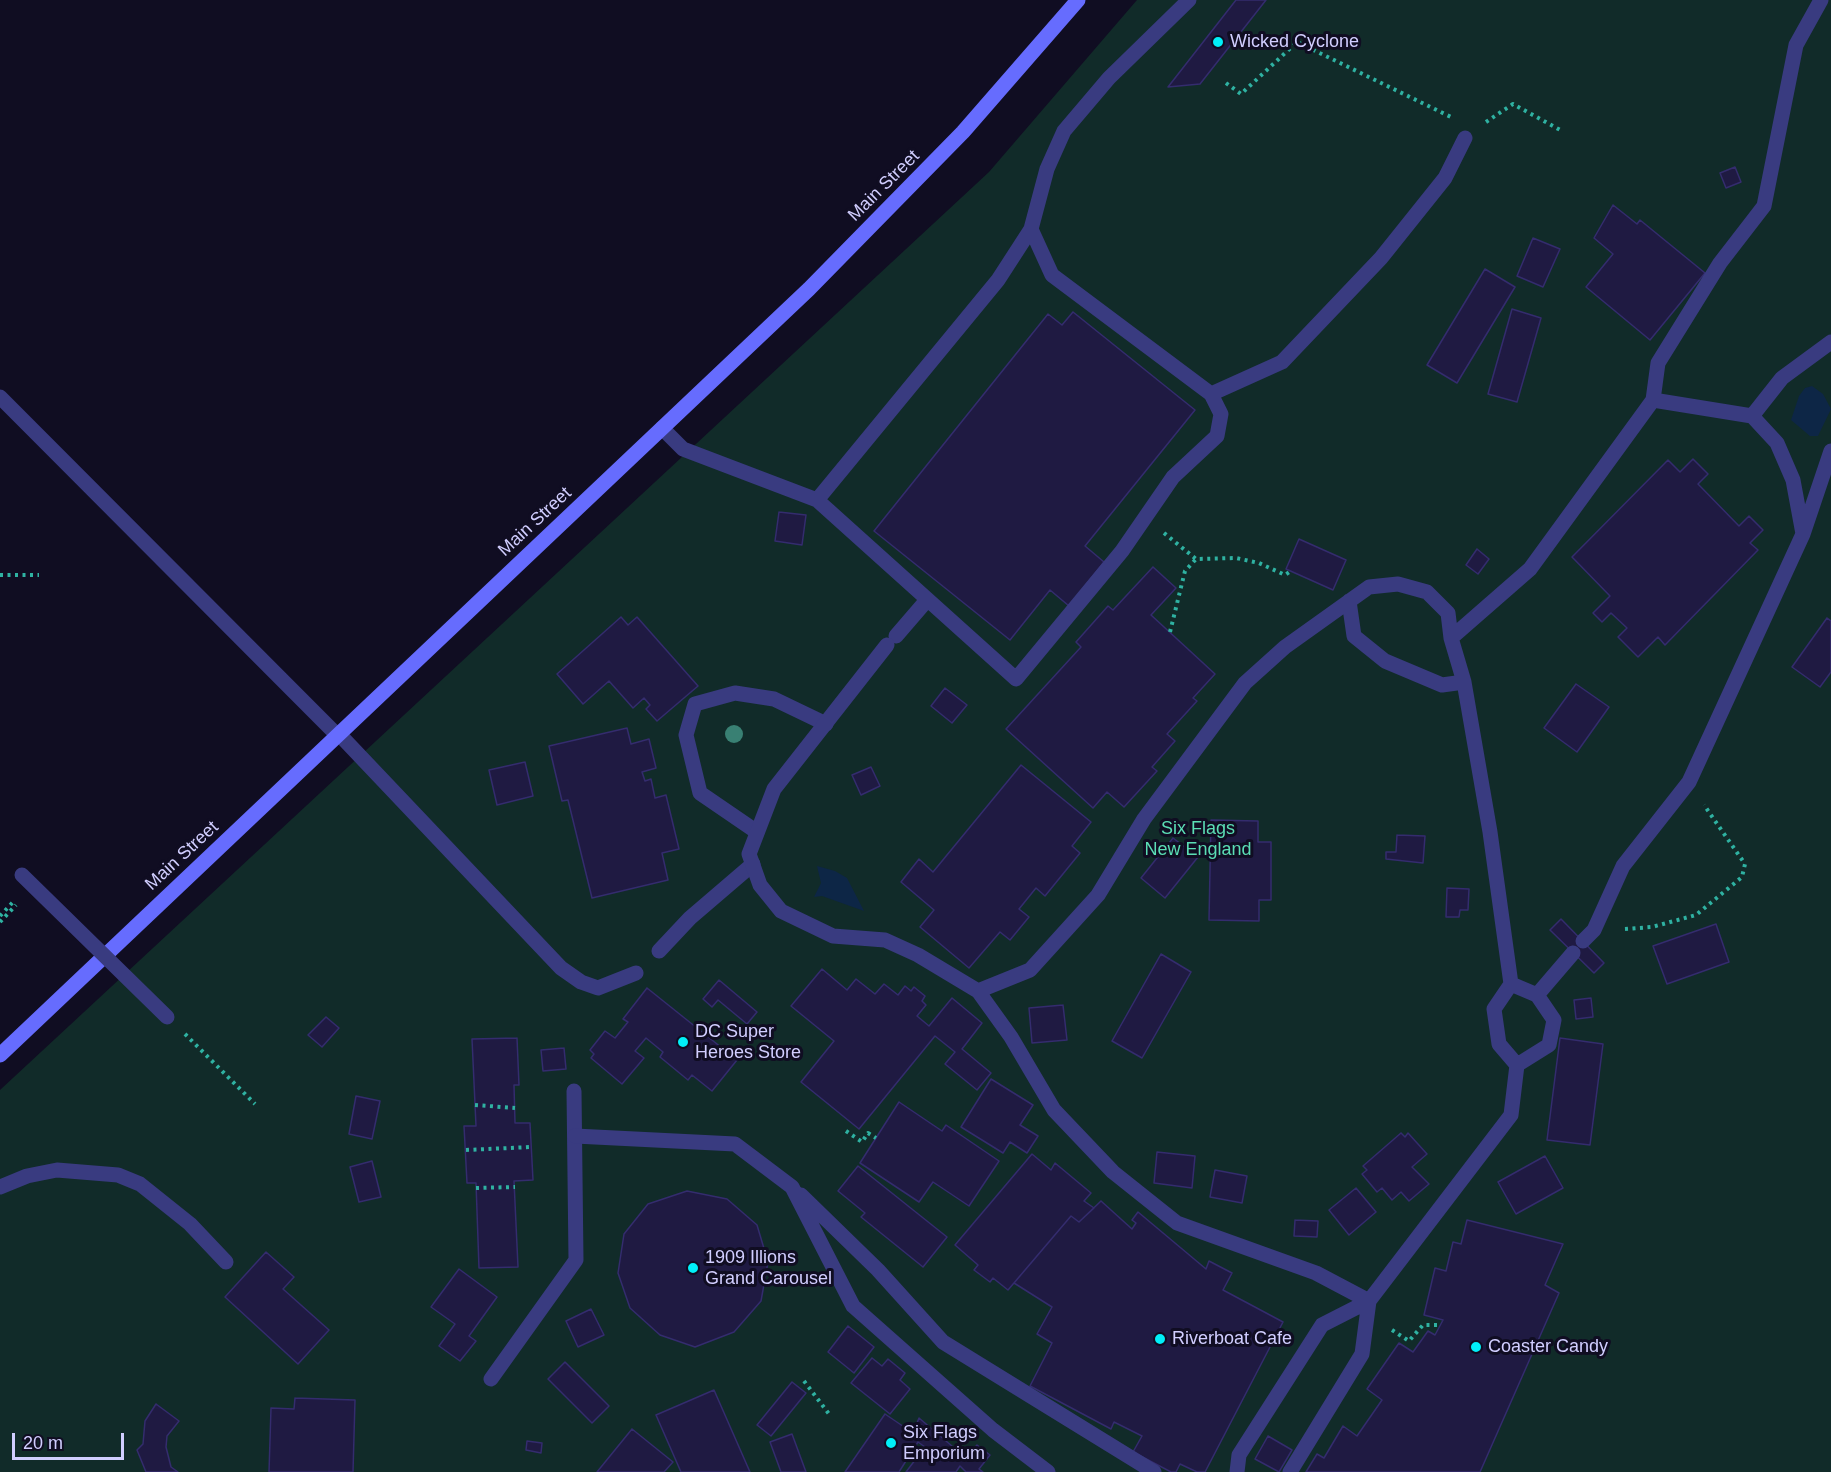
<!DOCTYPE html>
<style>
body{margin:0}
#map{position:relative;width:1831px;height:1472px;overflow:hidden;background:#100d22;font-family:Helvetica,sans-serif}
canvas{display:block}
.scale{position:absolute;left:12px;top:1433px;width:112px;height:27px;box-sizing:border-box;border:3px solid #d1ceff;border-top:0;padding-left:8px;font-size:18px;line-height:21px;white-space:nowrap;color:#d1ceff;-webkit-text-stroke:4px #100d22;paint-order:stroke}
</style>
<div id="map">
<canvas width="1831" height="1472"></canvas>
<div class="scale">20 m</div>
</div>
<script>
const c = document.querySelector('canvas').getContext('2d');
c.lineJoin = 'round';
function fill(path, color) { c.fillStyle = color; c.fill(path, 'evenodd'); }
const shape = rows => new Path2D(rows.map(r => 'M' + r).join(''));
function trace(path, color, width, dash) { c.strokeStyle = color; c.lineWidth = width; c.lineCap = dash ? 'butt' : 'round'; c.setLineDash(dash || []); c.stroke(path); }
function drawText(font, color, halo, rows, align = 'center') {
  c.font = font + ' Helvetica,sans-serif'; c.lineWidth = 6; c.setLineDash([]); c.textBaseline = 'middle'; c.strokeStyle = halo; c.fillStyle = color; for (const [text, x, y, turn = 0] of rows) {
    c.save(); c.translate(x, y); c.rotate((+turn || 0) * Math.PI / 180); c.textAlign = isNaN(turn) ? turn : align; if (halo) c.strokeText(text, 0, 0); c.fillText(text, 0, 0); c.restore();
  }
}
fill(shape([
 [1137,0,1831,0,1831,1472,0,1472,0,1090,989,172]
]), '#112b29');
fill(shape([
 [1812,386,1823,394,1831,409,1818,436,1810,436,1791,420,1799,396,1805,388],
 [817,866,835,871,847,878,864,911,822,896,814,897,821,883]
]), '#0d2646');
const building = shape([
 [1236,0,1266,0,1200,84,1168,87,1236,0],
 [1735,167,1741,182,1726,188,1720,173,1735,167],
 [1613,205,1637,224,1640,220,1705,273,1650,340,1586,287,1613,254,1594,238,1613,205],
 [1533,238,1560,249,1543,287,1517,276,1533,238],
 [1485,269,1515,287,1457,383,1427,365,1485,269],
 [1512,309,1541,318,1517,402,1488,394,1512,309],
 [1073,312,1195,410,1085,546,1104,562,1069,606,1050,590,1010,640,874,531,1048,314,1062,325,1073,312],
 [1693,459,1708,474,1698,484,1739,526,1749,516,1763,530,1750,543,1758,550,1665,645,1658,637,1638,657,1618,637,1627,628,1611,613,1602,622,1593,613,1610,596,1572,557,1668,460,1680,472,1693,459],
 [779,512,806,515,802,545,775,541,779,512],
 [1299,539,1346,560,1333,590,1286,569,1299,539],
 [1477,549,1489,559,1478,574,1466,565,1477,549],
 [1153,567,1176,588,1151,615,1215,674,1193,698,1197,701,1167,734,1175,741,1152,767,1157,771,1124,807,1107,792,1093,808,1006,729,1081,647,1076,642,1108,606,1113,610,1153,567],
 [621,617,628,625,637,617,698,686,657,721,646,709,650,705,644,698,633,708,609,681,583,704,557,674,621,617],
 [1827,618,1831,621,1831,672,1820,687,1792,667,1827,618],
 [1576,684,1609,707,1577,752,1544,728,1576,684],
 [945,688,967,705,952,723,931,706,945,688],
 [627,728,631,744,649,739,656,768,642,772,645,781,651,779,655,798,666,795,679,849,662,853,668,880,592,898,568,800,562,801,549,746,627,728],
 [525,762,533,796,497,805,489,770,525,762],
 [1021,765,1091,822,1072,846,1080,853,1045,896,1036,888,1019,909,1029,917,1010,940,1000,932,969,968,920,927,934,910,901,882,919,859,933,872,1021,765],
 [871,767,880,786,861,795,852,775,871,767],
 [1211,820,1258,821,1258,842,1271,842,1271,900,1259,900,1259,921,1209,920,1211,820],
 [1397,835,1425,836,1423,863,1386,859,1386,852,1396,852,1397,835],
 [1173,838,1198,857,1165,898,1141,878,1173,838],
 [1447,888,1469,889,1468,910,1460,910,1459,917,1446,917,1447,888],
 [1561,919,1604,963,1594,973,1550,930,1561,919],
 [1716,924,1729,962,1667,984,1653,946,1716,924],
 [1161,954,1191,972,1142,1058,1112,1041,1161,954],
 [822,969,847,990,856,979,875,994,884,984,898,995,905,986,911,991,914,987,925,996,922,1001,926,1005,917,1016,929,1026,952,998,982,1023,962,1049,991,1073,977,1090,945,1064,955,1052,935,1036,859,1129,801,1082,834,1041,791,1006,822,969],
 [719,980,757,1012,747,1024,718,1000,712,1007,703,999,719,980],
 [647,988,737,1060,712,1091,692,1075,688,1080,660,1057,663,1052,646,1038,635,1051,644,1058,622,1084,591,1058,594,1054,590,1050,605,1031,615,1038,628,1022,623,1019,647,988],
 [1591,998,1593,1017,1576,1019,1574,1000,1591,998],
 [1063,1005,1067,1040,1032,1043,1029,1008,1063,1005],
 [326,1017,339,1028,322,1047,308,1035,326,1017],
 [517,1038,519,1085,514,1085,515,1123,530,1123,533,1180,514,1181,518,1267,479,1268,476,1183,467,1183,464,1126,476,1126,472,1039,517,1038],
 [1560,1038,1603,1044,1590,1145,1547,1140,1560,1038],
 [564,1048,566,1069,543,1071,541,1050,564,1048],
 [991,1079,1033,1105,1020,1125,1038,1136,1027,1153,1010,1142,1003,1153,961,1127,991,1079],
 [356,1096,380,1101,372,1139,349,1134,356,1096],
 [899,1102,942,1131,946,1125,999,1161,969,1206,933,1182,919,1202,860,1163,899,1102],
 [1401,1133,1405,1137,1408,1133,1427,1154,1412,1167,1429,1184,1409,1201,1401,1192,1392,1200,1382,1188,1377,1192,1362,1174,1367,1170,1363,1166,1401,1133],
 [1157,1152,1195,1156,1192,1188,1154,1183,1157,1152],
 [1032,1154,1051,1170,1055,1163,1091,1193,1084,1201,1094,1208,1079,1222,1071,1216,1008,1290,993,1278,990,1282,974,1270,978,1265,955,1245,1032,1154],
 [1545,1156,1563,1188,1516,1214,1498,1182,1545,1156],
 [372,1161,381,1197,359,1202,350,1167,372,1161],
 [858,1166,947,1237,923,1267,861,1217,865,1213,838,1191,858,1166],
 [1215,1170,1247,1176,1242,1203,1210,1197,1215,1170],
 [1356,1188,1376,1212,1349,1235,1329,1210,1356,1188],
 [687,1191,727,1199,757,1225,768,1262,761,1301,734,1332,695,1347,660,1335,630,1308,618,1273,624,1234,648,1204,687,1191],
 [1101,1201,1132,1229,1136,1223,1132,1220,1138,1212,1206,1269,1209,1261,1232,1273,1223,1290,1283,1322,1205,1472,1197,1472,1180,1464,1176,1472,1171,1472,1133,1452,1142,1436,1114,1422,1111,1429,1030,1386,1052,1343,1037,1334,1052,1307,1014,1283,1071,1216,1079,1222,1101,1201],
 [1295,1220,1318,1221,1317,1237,1294,1236,1295,1220],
 [1467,1220,1563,1244,1545,1285,1559,1293,1480,1472,1306,1472,1317,1454,1324,1458,1343,1426,1357,1436,1382,1400,1367,1389,1399,1343,1413,1352,1428,1331,1435,1335,1443,1320,1424,1315,1435,1268,1446,1271,1453,1242,1461,1244,1467,1220],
 [266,1252,294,1277,283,1289,329,1330,298,1364,225,1297,266,1252],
 [459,1269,497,1297,469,1336,476,1341,460,1361,439,1346,455,1324,431,1307,459,1269],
 [591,1309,604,1335,578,1347,566,1321,591,1309],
 [848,1326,874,1347,854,1373,828,1352,848,1326],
 [872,1358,882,1366,888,1359,905,1373,900,1380,910,1389,890,1414,851,1383,872,1358],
 [565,1362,609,1406,592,1423,548,1379,565,1362],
 [792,1382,806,1393,771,1436,757,1425,792,1382],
 [714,1390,750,1472,681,1472,656,1415,714,1390],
 [295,1398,355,1400,353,1472,269,1472,271,1408,294,1409,295,1398],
 [156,1404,179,1421,167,1436,166,1447,171,1467,178,1472,146,1472,137,1450,143,1444,145,1421,156,1404],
 [885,1414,913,1433,919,1418,966,1458,977,1445,990,1455,979,1469,983,1472,966,1472,960,1466,956,1472,906,1472,925,1447,918,1442,899,1472,845,1472,885,1414],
 [632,1429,673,1462,664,1472,597,1472,632,1429],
 [792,1434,806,1472,781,1472,770,1442,792,1434],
 [1268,1436,1292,1450,1279,1472,1255,1459,1268,1436],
 [527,1441,542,1443,541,1453,526,1450,527,1441]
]);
fill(building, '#1f1a42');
trace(building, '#342c6e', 1.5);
trace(shape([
 [1226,83,1241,94,1297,42,1451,117],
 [1486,122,1513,104,1562,131],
 [1164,533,1196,559,1236,558,1259,563,1285,575,1291,571],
 [0,575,39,575],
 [1170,632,1185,571,1196,559],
 [0,916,13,902],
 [0,922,16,905],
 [1625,929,1652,927,1696,915,1742,877,1745,864,1704,805],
 [185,1034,255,1104],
 [475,1105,515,1108],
 [846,1131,862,1142,868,1133,876,1138],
 [466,1150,531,1147],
 [476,1188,515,1187],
 [1392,1330,1409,1341,1423,1325,1440,1325],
 [804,1381,829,1414]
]), '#2fb2a2', 4, [3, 4.5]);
trace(shape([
 [1031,229,1052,275,1211,394,1221,414,1217,436,1173,477,1122,551,1016,679,817,500,998,280,1031,229,1047,169,1064,131,1109,78,1189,0],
 [1211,394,1282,362,1381,258,1445,178,1465,138],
 [0,397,338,736],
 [662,428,683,449,817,500],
 [896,636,927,600],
 [339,734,561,968,581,982,598,988,636,973],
 [757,832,700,793,686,735,695,704,735,693,774,699,826,724],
 [659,951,690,918,753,864],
 [0,1187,27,1176,57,1170,118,1175,140,1184,190,1224,226,1262],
 [491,1379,576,1260,574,1091]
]), '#393b80', 15);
trace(shape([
 [1653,400,1752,416,1782,378,1831,342],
 [1803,534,1831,451],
 [1349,601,1354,636,1385,661,1442,685,1464,682],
 [887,645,774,789,749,854,760,885,781,911,833,936,885,940,918,955,978,991,1030,970,1098,895,1144,819,1245,683,1285,647,1369,587,1398,584,1427,592,1448,613,1451,638],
 [1583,941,1594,930,1623,866,1689,782,1803,534,1793,480,1777,443,1752,416],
 [1511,984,1537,995,1554,1020,1549,1045,1517,1065],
 [978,991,1011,1037,1054,1110,1113,1172,1177,1223,1316,1273,1369,1301,1362,1354,1290,1472],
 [1537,995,1573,953],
 [575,1136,735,1144,792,1187,853,1306,993,1430,1048,1472],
 [801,1195,878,1270,943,1342,1154,1472],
 [1237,1472,1239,1455,1322,1325,1369,1301,1511,1115,1517,1065,1499,1044,1494,1009,1511,984,1490,832,1464,682,1451,638,1530,569,1653,400,1658,363,1720,263,1764,206,1796,45,1821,0]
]), '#393b80', 15);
trace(shape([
 [0,1055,809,289,963,132,1078,0]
]), '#666cfe', 15);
trace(shape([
 [22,875,167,1017]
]), '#393b80', 15);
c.fillStyle = '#398073';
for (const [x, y] of [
 [734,734]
]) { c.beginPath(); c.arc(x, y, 9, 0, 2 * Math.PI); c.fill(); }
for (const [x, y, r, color] of [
 [1218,42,6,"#01eff8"],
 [683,1042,6,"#01eff8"],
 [693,1268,6,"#01eff8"],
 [1160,1339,6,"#01eff8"],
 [1476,1347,6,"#01eff8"],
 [891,1443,6,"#01eff8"]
]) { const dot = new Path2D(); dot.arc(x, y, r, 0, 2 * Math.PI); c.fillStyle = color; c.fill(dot); trace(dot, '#100d22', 2); }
drawText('18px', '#d1ceff', '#100d22', [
 ["Wicked Cyclone",1230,42],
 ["DC Super",695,1032],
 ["Heroes Store",695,1053],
 ["1909 Illions",705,1258],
 ["Grand Carousel",705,1279],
 ["Riverboat Cafe",1172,1339],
 ["Coaster Candy",1488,1347],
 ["Six Flags",903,1433],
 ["Emporium",903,1454]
], 'left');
drawText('18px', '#d1ceff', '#100d22', [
 ["Main Street",884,186,-45],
 ["Main Street",535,522,-43],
 ["Main Street",182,856,-43]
]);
drawText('18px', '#5bdeb5', '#100d22', [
 ["Six Flags",1198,829],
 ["New England",1198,850]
]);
</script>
